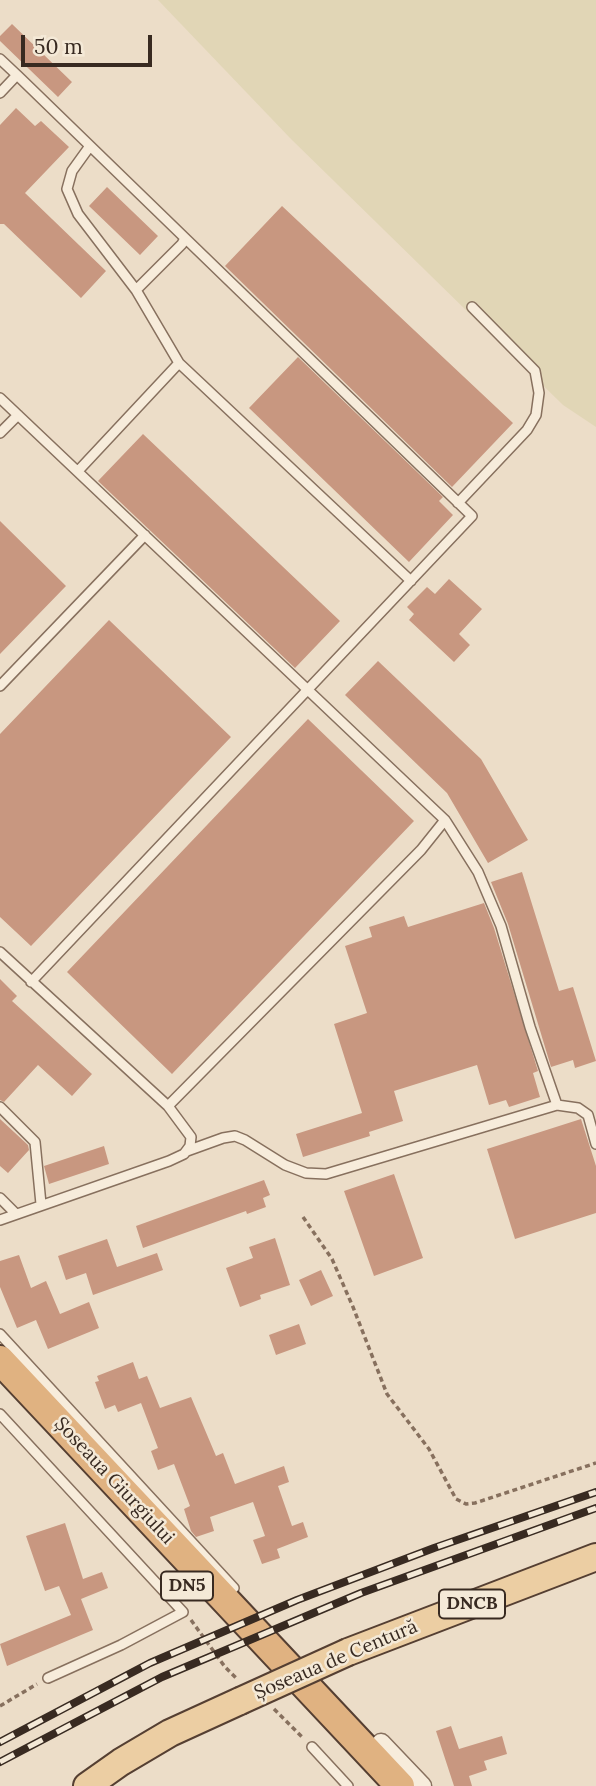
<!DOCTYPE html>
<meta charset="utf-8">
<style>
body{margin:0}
#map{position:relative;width:596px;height:1786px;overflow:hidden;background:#ecddc8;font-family:Lora,serif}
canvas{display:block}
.scale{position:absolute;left:21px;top:35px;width:131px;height:32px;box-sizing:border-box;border:4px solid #382a21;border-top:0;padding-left:9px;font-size:21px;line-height:24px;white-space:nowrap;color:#382a21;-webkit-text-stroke:5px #f4e9d7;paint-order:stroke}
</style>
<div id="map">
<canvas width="596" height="1786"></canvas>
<div class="scale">50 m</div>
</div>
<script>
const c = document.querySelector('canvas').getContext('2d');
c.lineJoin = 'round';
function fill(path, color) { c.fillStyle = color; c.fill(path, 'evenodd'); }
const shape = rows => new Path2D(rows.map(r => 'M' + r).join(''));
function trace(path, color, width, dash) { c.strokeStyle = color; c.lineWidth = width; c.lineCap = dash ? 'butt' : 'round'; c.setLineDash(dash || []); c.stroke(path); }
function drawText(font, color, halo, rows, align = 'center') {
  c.font = font + ' Lora,serif'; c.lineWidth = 5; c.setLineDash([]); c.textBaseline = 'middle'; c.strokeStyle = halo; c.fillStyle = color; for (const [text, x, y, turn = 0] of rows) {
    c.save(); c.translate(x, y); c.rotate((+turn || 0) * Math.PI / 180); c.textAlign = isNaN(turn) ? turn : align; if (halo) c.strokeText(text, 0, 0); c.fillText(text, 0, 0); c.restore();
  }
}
fill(shape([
 [158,0,596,0,596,427,563,405,291,139]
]), '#e1d6b6');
fill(shape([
 [12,24,72,82,58,97,0,41,0,36],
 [16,108,35,126,41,121,69,147,25,193,106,271,81,298,4,224,0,224,0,125],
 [107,187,158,236,140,255,89,206],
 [282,206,513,423,452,487,225,266],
 [298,357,443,497,439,501,453,515,409,562,249,408],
 [143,434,340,621,295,668,98,481],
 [0,521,66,586,0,654],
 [449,579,482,609,459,634,470,645,454,662,409,620,414,614,407,607,427,587,435,594],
 [109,620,231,737,31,946,0,917,0,734],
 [378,661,481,759,528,840,488,863,447,793,345,695],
 [308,719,414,821,172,1074,67,972],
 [522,872,559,991,573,987,596,1061,575,1068,573,1060,551,1067,508,924,491,882],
 [484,903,494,928,538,1071,533,1073,540,1097,509,1107,506,1100,489,1105,477,1065,394,1091,403,1121,369,1132,370,1136,303,1157,296,1134,362,1113,334,1024,367,1013,345,946,372,937,369,927,404,916,408,927],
 [0,979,17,996,12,1001,92,1074,72,1096,38,1065,4,1102,0,1100],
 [0,1119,28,1145,29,1150,8,1173,0,1166],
 [581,1119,596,1166,596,1213,515,1239,487,1149],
 [104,1146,109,1164,49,1184,44,1166],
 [394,1174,423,1258,374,1276,344,1191],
 [264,1180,270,1195,263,1198,266,1207,247,1214,246,1211,143,1248,136,1226],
 [275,1238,290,1285,260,1295,261,1299,240,1307,226,1268,253,1258,249,1247],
 [107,1239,117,1267,157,1253,163,1270,93,1295,86,1273,66,1280,58,1256],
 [19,1255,31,1288,46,1281,60,1314,89,1302,99,1328,48,1349,36,1320,17,1328,0,1287,0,1261],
 [321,1270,333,1296,311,1306,299,1280],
 [299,1324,306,1344,276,1355,269,1335],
 [133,1362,139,1379,147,1376,160,1408,191,1397,216,1456,223,1453,235,1484,284,1466,289,1482,278,1486,292,1526,303,1522,308,1537,277,1549,280,1558,262,1564,253,1540,265,1536,253,1502,210,1517,214,1531,196,1537,191,1531,184,1509,190,1506,174,1464,158,1470,151,1451,158,1448,141,1403,118,1412,115,1405,105,1409,95,1382,99,1381,97,1376],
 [65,1523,83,1579,102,1572,108,1588,81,1599,93,1630,7,1666,0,1644,71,1615,59,1586,45,1591,26,1536],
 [451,1726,459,1749,502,1736,507,1754,484,1761,487,1770,469,1776,472,1786,454,1786,436,1731]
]), '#c89780');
const service = shape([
 [0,59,17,75,0,93],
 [17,75,185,238,182,244,136,290],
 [90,146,72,171,67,189,78,214,136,290,179,363,411,581],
 [0,398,445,820,478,872,501,926,530,1027,557,1105],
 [0,433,18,415],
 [78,471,179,363],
 [458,503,527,430,536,415,539,393,535,371,472,307],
 [0,686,145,535],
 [0,952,168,1106,191,1137,190,1146,184,1154,169,1161,0,1220],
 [31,982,472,516,185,238],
 [168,1106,421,850,445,820],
 [0,1107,35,1142,41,1204],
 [187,1151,223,1138,235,1136,245,1140,285,1165,306,1173,326,1174,557,1105,578,1108,588,1115,596,1144],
 [0,1198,16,1214],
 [0,1334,234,1588],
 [0,1414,183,1612,121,1645,48,1678],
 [312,1747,348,1786]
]);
const minor = shape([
 [381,1743,422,1786]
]);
const primary = shape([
 [348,1652,596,1557],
 [87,1786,121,1762,170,1733,240,1701]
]);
const trunk = shape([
 [0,1360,400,1786]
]);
trace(service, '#87705e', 12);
trace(minor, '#87705e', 21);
trace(primary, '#553f32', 30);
trace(trunk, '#553f32', 32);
trace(shape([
 [303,1217,332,1259,353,1307,387,1394,429,1449,456,1499,466,1504,475,1503,596,1463],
 [191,1620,225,1667,238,1680],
 [0,1706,37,1684],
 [274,1709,303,1738]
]), '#87705e', 3.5, [5, 3.5]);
trace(service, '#f7ecdb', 9);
trace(minor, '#f7ecdb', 18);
trace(primary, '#eccea3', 26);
trace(trunk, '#e0b281', 28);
const rail = shape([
 [0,1742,150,1663,297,1600,434,1548,596,1492],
 [0,1762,162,1677,207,1658,361,1593,596,1508]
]);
trace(rail, '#382a21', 8);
trace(rail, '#f4e9d7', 5, [16]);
const primaryBridge = shape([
 [240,1701,348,1652]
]);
trace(primaryBridge, '#553f32', 30, []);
trace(primaryBridge, '#eccea3', 26);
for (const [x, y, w] of [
 [187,1586,52],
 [472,1604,66]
]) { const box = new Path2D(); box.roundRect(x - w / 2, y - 14.5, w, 29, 5); c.fillStyle = '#f4e9d7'; c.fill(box); trace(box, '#382a21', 2); }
drawText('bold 18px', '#382a21', null, [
 ["DN5",187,1586],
 ["DNCB",472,1604]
]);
drawText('19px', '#382a21', '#f4e9d7', [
 ["Șoseaua Giurgiului",114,1481,47],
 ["Șoseaua de Centură",336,1660,-23]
]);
</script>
